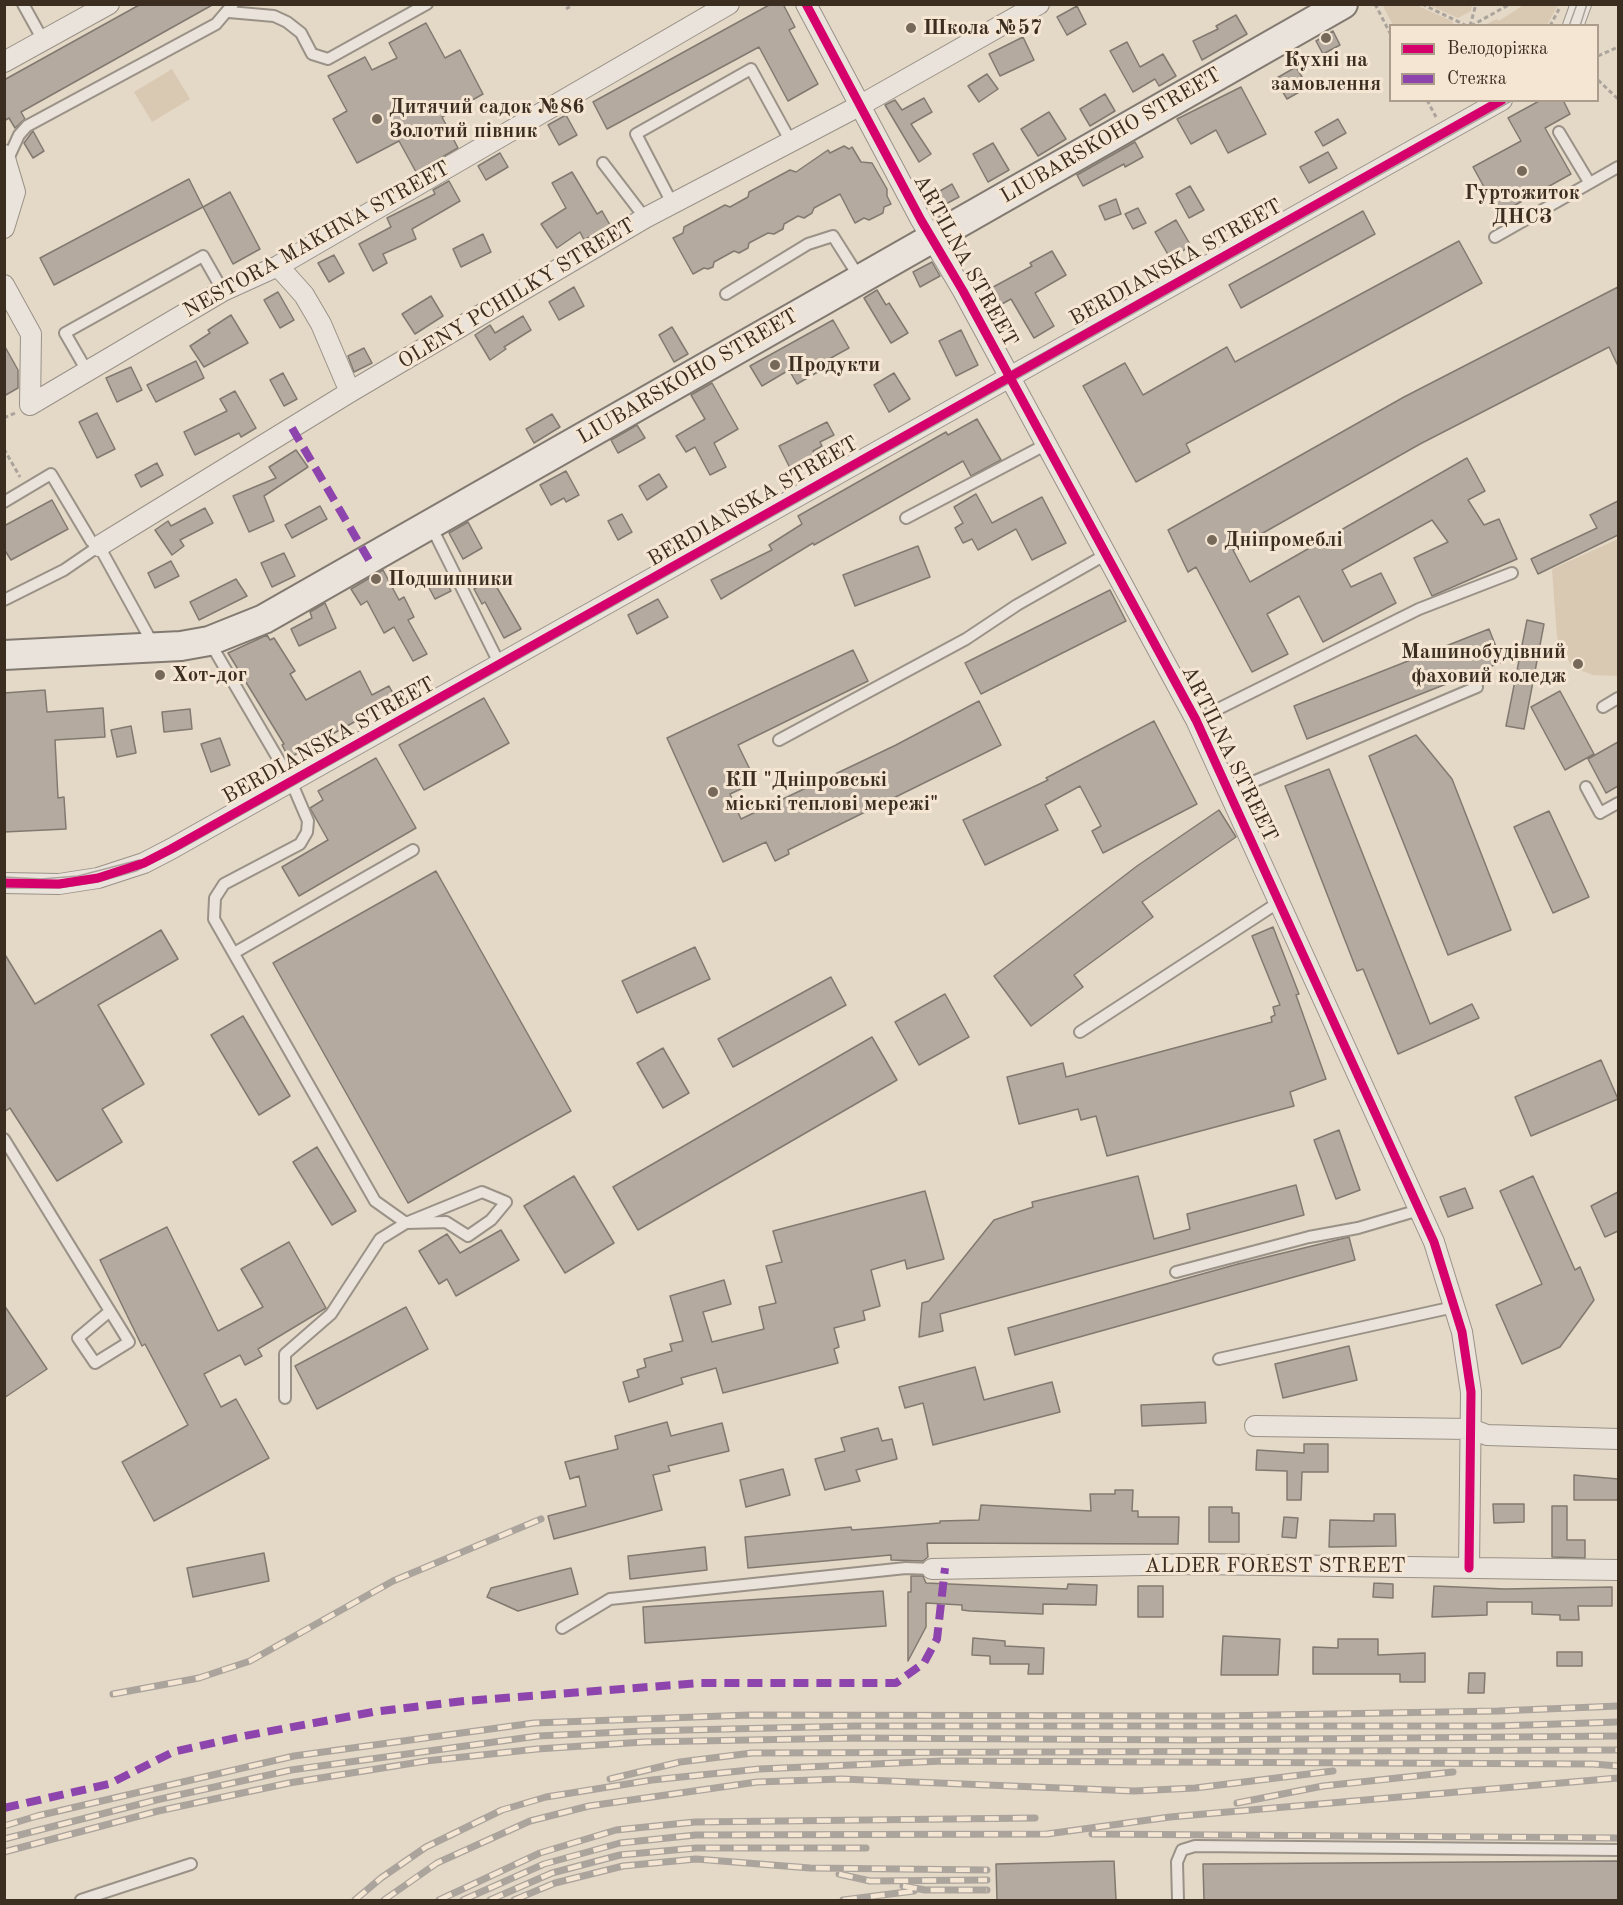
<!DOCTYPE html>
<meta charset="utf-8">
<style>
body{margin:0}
#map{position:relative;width:1623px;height:1905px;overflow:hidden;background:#e4d8c7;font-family:"Old Standard TT",serif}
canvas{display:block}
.frame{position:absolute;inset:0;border:6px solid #3b2d20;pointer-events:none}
.legend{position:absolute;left:1389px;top:24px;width:210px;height:78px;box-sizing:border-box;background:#f5e6d3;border:2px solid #ab9c8b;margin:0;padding:8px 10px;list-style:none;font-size:18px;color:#3b2d20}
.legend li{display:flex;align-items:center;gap:12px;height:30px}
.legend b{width:30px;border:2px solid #ab9c8b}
</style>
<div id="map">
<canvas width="1623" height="1905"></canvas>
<div class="frame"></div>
<ul class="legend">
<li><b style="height:8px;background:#d6006c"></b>Велодоріжка</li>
<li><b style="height:8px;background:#8e44ad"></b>Стежка</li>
</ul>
</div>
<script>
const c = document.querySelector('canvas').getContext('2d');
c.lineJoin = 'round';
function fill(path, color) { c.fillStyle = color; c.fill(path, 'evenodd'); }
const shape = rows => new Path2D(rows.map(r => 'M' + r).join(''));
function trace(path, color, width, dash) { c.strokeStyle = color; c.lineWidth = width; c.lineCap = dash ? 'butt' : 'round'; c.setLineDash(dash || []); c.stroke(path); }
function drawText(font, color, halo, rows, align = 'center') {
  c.font = font + ' "Old Standard TT",serif'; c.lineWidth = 6; c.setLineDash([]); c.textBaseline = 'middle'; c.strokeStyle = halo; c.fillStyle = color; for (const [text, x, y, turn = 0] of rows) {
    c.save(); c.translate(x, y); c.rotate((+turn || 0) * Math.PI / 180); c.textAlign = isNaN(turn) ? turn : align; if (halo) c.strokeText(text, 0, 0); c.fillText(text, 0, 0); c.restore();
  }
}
fill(shape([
 [1386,4,1416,5,1452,21,1454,25,1393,25,1383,6],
 [1525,4,1558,5,1547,25,1485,25,1497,19,1499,21],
 [1429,5,1472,5,1471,11,1458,18],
 [172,69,190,99,152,122,134,92],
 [1618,539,1618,676,1593,675,1572,667,1557,638,1552,569]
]), '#dac9b2');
const building = shape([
 [141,4,214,4,21,112,25,119,15,128,9,118,4,121,4,80,141,4],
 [771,4,783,4,795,27,789,30,818,84,788,101,759,47,607,129,593,102,771,4],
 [1077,6,1086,24,1067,35,1057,17,1077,6],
 [1236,15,1247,34,1202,60,1193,41,1218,29,1216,26,1236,15],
 [426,23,445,58,460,50,483,94,442,117,458,148,416,172,399,141,357,163,333,119,347,111,328,76,365,57,372,70,397,58,389,43,426,23],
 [1333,31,1340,45,1323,54,1316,41,1333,31],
 [1023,37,1034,60,1000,76,989,54,1023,37],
 [1127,42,1140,67,1163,54,1176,76,1159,86,1155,79,1133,92,1110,51,1127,42],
 [1296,67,1308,87,1287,99,1275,79,1296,67],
 [987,74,998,89,979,102,968,86,987,74],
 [1241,87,1266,134,1228,153,1216,130,1191,144,1177,119,1241,87],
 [1105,94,1115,111,1090,126,1080,109,1105,94],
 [924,98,932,112,911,124,931,154,919,162,885,105,895,100,902,110,924,98],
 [1541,100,1563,100,1570,114,1545,128,1571,174,1499,214,1473,167,1521,141,1508,118,1541,100],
 [1049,112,1066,139,1038,156,1021,129,1049,112],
 [566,115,577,135,559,145,548,125,566,115],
 [1338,119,1346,133,1323,146,1315,132,1338,119],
 [33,131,44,151,33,158,24,143,33,131],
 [1135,142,1143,157,1125,167,1124,164,1083,186,1077,175,1135,142],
 [993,143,1009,170,988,182,973,154,993,143],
 [844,146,849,149,852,147,861,162,872,163,887,189,887,196,891,204,884,207,883,213,869,220,864,218,855,223,840,194,814,208,812,213,804,218,798,216,784,224,783,229,774,234,768,233,749,243,748,248,739,253,734,251,714,262,713,267,708,269,704,268,693,274,673,238,683,233,684,227,725,205,730,207,748,197,749,192,790,170,796,172,828,150,830,153,844,146],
 [1328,152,1337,168,1309,183,1300,167,1328,152],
 [500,153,508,167,486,180,478,166,500,153],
 [572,172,597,214,602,211,610,225,584,240,580,232,557,248,541,224,566,208,552,183,572,172],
 [189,179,203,207,54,285,40,258,189,179],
 [449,181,460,201,412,229,416,239,383,254,387,263,373,271,359,244,391,227,387,218,435,194,433,190,449,181],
 [952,184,959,197,940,207,933,195,952,184],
 [1190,186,1204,210,1189,218,1176,194,1190,186],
 [230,192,260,249,233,264,203,207,230,192],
 [1116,199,1121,214,1105,220,1099,206,1116,199],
 [1138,208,1146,223,1133,229,1125,214,1138,208],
 [1363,211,1375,234,1241,308,1229,285,1363,211],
 [1176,220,1191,246,1170,258,1155,232,1176,220],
 [483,234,491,252,461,267,453,249,483,234],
 [1459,241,1482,283,1186,444,1190,452,1136,482,1083,386,1125,363,1143,395,1227,347,1235,362,1459,241],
 [1052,251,1066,275,1035,293,1054,326,1034,338,1011,299,993,309,984,292,1032,266,1030,263,1052,251],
 [334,255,344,273,329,282,318,263,334,255],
 [932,262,940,276,920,287,913,272,932,262],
 [574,287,584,306,559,320,549,302,574,287],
 [1618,287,1618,366,1609,347,1420,444,1233,550,1250,582,1467,458,1485,491,1468,500,1484,525,1499,519,1517,559,1432,596,1414,558,1448,542,1432,520,1342,570,1351,587,1381,573,1396,603,1323,642,1299,596,1267,614,1288,654,1252,672,1196,567,1188,572,1168,530,1404,397,1618,287],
 [877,290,886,305,889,303,908,333,891,343,864,298,877,290],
 [278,292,294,320,280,328,264,300,278,292],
 [431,296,443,316,415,334,402,314,431,296],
 [231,315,248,343,204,367,190,346,210,333,208,330,231,315],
 [523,316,531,330,504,347,506,349,490,360,475,335,490,325,495,333,523,316],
 [833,320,849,348,820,364,823,369,797,384,789,370,762,386,750,366,833,320],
 [672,327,688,354,674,362,659,335,672,327],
 [961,330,978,365,956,376,939,341,961,330],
 [4,345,18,370,18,388,4,396,4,345],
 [364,348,372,363,354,372,348,356,364,348],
 [196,361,204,378,156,402,147,385,196,361],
 [131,367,142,390,117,402,106,378,131,367],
 [283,373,297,399,284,406,270,380,283,373],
 [894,373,910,399,889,412,874,385,894,373],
 [712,383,738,429,714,443,726,467,710,475,695,447,686,452,676,436,705,419,691,395,712,383],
 [235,391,256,428,241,437,239,433,195,455,184,432,227,411,220,399,235,391],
 [97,413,115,449,97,458,79,422,97,413],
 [552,414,560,427,534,443,526,429,552,414],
 [977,419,1001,460,971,476,963,461,814,545,813,543,721,599,711,580,772,550,769,545,802,524,798,516,946,432,948,435,977,419],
 [827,422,834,435,820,442,822,446,813,451,818,460,793,474,779,446,827,422],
 [637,425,645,438,618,453,611,440,637,425],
 [296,450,308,467,264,496,274,521,249,532,233,496,276,478,269,467,296,450],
 [157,463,163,475,141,487,135,475,157,463],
 [566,471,579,495,566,502,564,498,551,505,540,485,566,471],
 [659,474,667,487,647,500,639,486,659,474],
 [976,494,992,523,1042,497,1066,543,1032,560,1016,529,978,550,972,539,963,543,955,528,963,523,954,507,976,494],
 [52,500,68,529,11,560,4,549,4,526,52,500],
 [1618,501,1618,535,1538,574,1531,559,1597,528,1590,515,1618,501],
 [320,506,327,519,292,538,285,525,320,506],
 [205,508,213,523,180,540,184,546,172,555,155,530,168,521,171,526,205,508],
 [622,514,632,532,618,540,608,521,622,514],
 [468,522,482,548,463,559,449,533,468,522],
 [918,546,930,577,855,606,843,575,918,546],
 [284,553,295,576,272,587,261,563,284,553],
 [171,561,179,576,155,588,148,573,171,561],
 [383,570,399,600,404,597,414,617,408,620,427,654,413,661,394,627,384,633,367,601,361,605,351,589,383,570],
 [442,574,451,591,435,599,426,582,442,574],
 [236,579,247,596,199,620,190,602,236,579],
 [492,579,521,629,504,638,485,602,482,604,474,589,492,579],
 [1110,590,1126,621,981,694,965,663,1110,590],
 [658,599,668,617,637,634,628,615,658,599],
 [325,603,336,628,299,646,291,629,312,618,310,612,325,603],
 [1527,620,1544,624,1524,729,1506,726,1527,620],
 [1489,629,1502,662,1307,739,1294,706,1489,629],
 [267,635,270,640,274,638,295,671,290,674,306,700,360,671,372,695,389,686,396,699,289,758,282,745,284,744,228,653,267,635],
 [853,650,868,681,738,745,756,782,730,794,741,819,896,745,979,701,1001,745,788,850,789,854,775,861,766,842,723,862,667,738,853,650],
 [45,690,47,712,103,708,105,737,55,740,58,798,64,797,66,829,4,832,4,693,45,690],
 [1560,691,1594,754,1565,770,1531,707,1560,691],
 [484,698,509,743,424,790,399,745,484,698],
 [190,709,192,729,164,732,162,712,190,709],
 [1154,721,1197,804,1103,853,1092,831,1101,826,1080,786,1045,805,1058,830,985,865,963,820,1048,780,1046,778,1154,721],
 [131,726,136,753,117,757,111,730,131,726],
 [1416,735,1452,779,1511,930,1448,955,1369,756,1416,735],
 [220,738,230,765,211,772,201,744,220,738],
 [1618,742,1618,786,1606,793,1588,759,1618,742],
 [376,758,416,828,299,896,282,867,328,840,310,808,323,800,318,791,376,758],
 [1329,769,1430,1024,1472,1004,1479,1018,1398,1054,1363,969,1357,971,1285,786,1329,769],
 [1219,810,1236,837,1142,902,1153,917,1074,975,1083,987,1031,1026,994,976,1137,866,1219,810],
 [1549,811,1589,897,1553,913,1514,827,1549,811],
 [436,871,571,1111,408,1203,273,963,436,871],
 [1273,927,1299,994,1296,995,1326,1079,1290,1092,1294,1106,1107,1156,1096,1116,1081,1120,1078,1109,1019,1124,1007,1077,1063,1063,1066,1077,1272,1022,1271,1017,1275,1015,1273,1007,1280,1005,1252,936,1273,927],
 [161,930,178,959,98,1005,144,1084,102,1109,122,1142,57,1181,10,1108,4,1112,4,953,35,1004,161,930],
 [695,947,710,979,637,1013,622,981,695,947],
 [831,977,846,1005,733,1067,718,1039,831,977],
 [945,994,969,1037,919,1065,895,1022,945,994],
 [243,1016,290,1096,259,1115,211,1035,243,1016],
 [872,1037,897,1080,638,1230,613,1187,872,1037],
 [663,1048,689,1093,663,1108,637,1063,663,1048],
 [1601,1060,1618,1099,1531,1136,1515,1097,1601,1060],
 [1339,1130,1360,1190,1336,1199,1314,1140,1339,1130],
 [317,1147,356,1211,332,1225,293,1162,317,1147],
 [574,1176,614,1243,565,1273,524,1206,574,1176],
 [1138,1176,1154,1239,1190,1229,1187,1214,1296,1185,1304,1215,940,1314,943,1331,919,1337,922,1303,929,1301,994,1220,1033,1207,1032,1202,1138,1176],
 [1533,1176,1575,1270,1580,1267,1594,1300,1560,1347,1522,1364,1496,1305,1542,1284,1500,1191,1533,1176],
 [1465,1188,1473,1208,1448,1217,1440,1197,1465,1188],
 [925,1191,944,1259,907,1269,905,1260,871,1270,880,1306,863,1311,865,1320,834,1328,839,1347,834,1349,838,1363,723,1393,716,1368,681,1378,683,1384,629,1402,623,1382,639,1377,637,1370,646,1367,644,1359,672,1351,670,1344,683,1341,670,1296,724,1280,731,1304,703,1312,712,1342,764,1329,759,1307,776,1303,766,1266,782,1262,773,1231,925,1191],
 [1618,1192,1618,1231,1605,1237,1591,1206,1618,1192],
 [167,1227,218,1331,263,1307,241,1269,289,1242,326,1308,258,1349,262,1356,245,1365,240,1355,204,1374,221,1407,236,1399,269,1458,154,1521,122,1462,188,1425,145,1344,142,1346,100,1260,167,1227],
 [501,1230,519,1260,456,1296,447,1279,439,1284,419,1251,447,1234,460,1253,501,1230],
 [1349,1237,1355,1260,1015,1355,1008,1328,1238,1264,1349,1237],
 [4,1305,47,1369,4,1398,4,1305],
 [406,1307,428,1349,317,1409,295,1366,406,1307],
 [1349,1346,1357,1380,1283,1398,1275,1364,1349,1346],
 [975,1367,984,1400,1052,1382,1060,1412,933,1445,923,1403,905,1408,899,1387,975,1367],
 [1205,1402,1206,1423,1142,1426,1141,1405,1205,1402],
 [667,1422,671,1436,722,1423,729,1451,668,1466,670,1471,653,1475,662,1510,554,1539,548,1516,586,1506,579,1476,570,1479,565,1462,618,1449,615,1436,667,1422],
 [878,1428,882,1441,892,1439,897,1459,856,1470,860,1481,825,1490,815,1459,845,1451,841,1438,878,1428],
 [1304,1444,1328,1444,1328,1472,1302,1472,1301,1500,1287,1500,1287,1471,1256,1470,1257,1450,1304,1453,1304,1444],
 [783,1469,790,1495,746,1507,740,1480,783,1469],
 [1574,1475,1618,1479,1618,1500,1574,1500,1574,1475],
 [1115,1490,1133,1490,1132,1511,1138,1511,1138,1517,1179,1517,1178,1544,927,1543,928,1557,923,1561,891,1560,891,1555,748,1568,745,1537,851,1527,852,1530,940,1523,940,1521,979,1520,981,1505,1091,1511,1090,1494,1115,1494,1115,1490],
 [1493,1504,1524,1504,1524,1522,1494,1523,1493,1504],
 [1552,1506,1567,1506,1567,1540,1585,1540,1585,1558,1552,1557,1552,1506],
 [1209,1507,1232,1507,1232,1513,1239,1513,1239,1542,1209,1542,1209,1507],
 [1374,1514,1395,1514,1396,1546,1329,1547,1330,1520,1374,1521,1374,1514],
 [1284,1517,1298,1518,1296,1538,1282,1537,1284,1517],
 [705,1547,707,1570,630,1579,628,1556,705,1547],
 [264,1553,269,1581,193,1597,187,1568,264,1553],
 [571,1568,578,1594,518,1611,487,1597,491,1588,571,1568],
 [911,1576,923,1576,926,1583,1067,1589,1068,1584,1097,1585,1096,1605,1043,1604,1043,1614,970,1611,962,1610,962,1605,926,1603,926,1627,908,1661,908,1592,911,1592,911,1576],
 [1374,1583,1393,1584,1393,1598,1373,1597,1374,1583],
 [1138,1586,1163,1586,1163,1617,1138,1617,1138,1586],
 [1434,1586,1505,1589,1612,1587,1612,1606,1578,1606,1579,1620,1560,1620,1560,1615,1532,1614,1532,1602,1487,1602,1487,1615,1432,1617,1434,1586],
 [883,1591,886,1626,645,1643,643,1607,883,1591],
 [1223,1636,1280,1639,1278,1675,1221,1675,1223,1636],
 [973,1638,1005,1641,1005,1646,1044,1648,1043,1674,1028,1674,1029,1664,990,1664,990,1656,972,1655,973,1638],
 [1338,1639,1378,1639,1378,1655,1425,1653,1425,1682,1400,1682,1400,1674,1313,1674,1313,1647,1338,1648,1338,1639],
 [1557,1652,1582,1652,1582,1666,1557,1666,1557,1652],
 [1469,1673,1485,1673,1484,1693,1468,1693,1469,1673],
 [1114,1861,1116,1900,997,1900,996,1864,1114,1861],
 [1618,1861,1618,1900,1204,1900,1203,1864,1618,1861]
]);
fill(building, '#b4aa9f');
trace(building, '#827a70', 1.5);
const service = shape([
 [23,4,44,42],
 [229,12,274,16,287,22,301,33,312,54,328,59,427,4],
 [1559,132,1589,182],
 [7,161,19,135,27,126,216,24,233,4],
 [603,163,645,218],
 [672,203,636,134,751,69,791,142],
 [1495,237,1618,167],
 [726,294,808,244,833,236,859,277],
 [87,371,65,333,203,256,223,291],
 [4,502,51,474,91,541,99,546,154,646],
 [906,518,1045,445],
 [431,526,500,665],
 [4,600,64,570,99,546],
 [209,641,290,779,308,821,307,832,300,844,224,884,215,898,214,919,375,1201,406,1223,482,1192,506,1202,491,1220,468,1236,446,1222,406,1223,380,1239,331,1314,285,1354,285,1398],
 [1603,707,1618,698],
 [1196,720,1419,609,1512,573],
 [779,740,966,639,1017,605,1105,555],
 [1586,787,1600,813,1618,803],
 [1229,792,1477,687],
 [234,953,413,850],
 [1080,1032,1279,902],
 [4,1139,129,1342,95,1363,78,1338,110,1311],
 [1176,1272,1309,1237,1358,1228,1419,1210],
 [1219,1359,1454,1307],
 [562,1628,610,1599,906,1568,932,1569],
 [81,1900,191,1864],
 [1178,1900,1177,1862,1182,1850,1195,1846,1618,1850]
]);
const minor = shape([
 [806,4,921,220,963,291,1196,720,1434,1242,1462,1332,1471,1392,1469,1568],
 [1573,26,1581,4],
 [4,62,109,4],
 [4,155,15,192,4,228],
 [278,266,304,295,321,324,350,392],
 [4,285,31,334,30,405],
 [30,405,223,291,278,266,729,4],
 [99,546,350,392,645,218,859,106,1039,4],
 [4,883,59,884,98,878,144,863,171,849,1502,100],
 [1255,1426,1471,1429,1487,1435,1618,1439],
 [932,1569,1197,1564,1618,1570]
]);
const secondary = shape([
 [4,655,181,646,209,641,264,619,1343,4]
]);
trace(service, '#9a9287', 14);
trace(minor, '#9a9287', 22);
trace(secondary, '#827a70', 32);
trace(shape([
 [1375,4,1390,33],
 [1422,4,1467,26],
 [566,9,574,4],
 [1470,26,1476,4],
 [1471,26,1510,4],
 [1550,26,1559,9],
 [1598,56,1618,47],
 [1598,80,1618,99],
 [1427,100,1436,117],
 [4,418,15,413],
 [4,449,20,477]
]), '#aba49c', 3, [4.5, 3]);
trace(service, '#e9e3db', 10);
trace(minor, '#e9e3db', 20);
trace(secondary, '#e9e3db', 28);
trace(shape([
 [1569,26,1577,4],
 [1580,26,1587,4],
 [1013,370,1264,230],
 [4,877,41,879,78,876,139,860],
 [4,888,59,888,98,882,136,871,182,848,1513,100]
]), '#aba49c', 1.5);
const rail = shape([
 [113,1694,199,1678,250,1661,393,1581,541,1519],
 [610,1779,680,1762,752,1753,1618,1750],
 [1237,1803,1323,1786,1453,1772],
 [4,1826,37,1816,294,1756,534,1723,750,1715,1218,1716,1498,1711,1618,1706],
 [1092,1834,1618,1838],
 [4,1839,156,1800,291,1770,538,1736,644,1731,856,1726,1496,1726,1618,1722],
 [4,1852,158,1811,289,1783,426,1761,537,1749,644,1742,855,1738,1194,1740,1618,1736],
 [839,1874,870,1881,987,1880],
 [903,1886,925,1890,987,1890],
 [355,1900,381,1878,426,1847,502,1810,546,1797,652,1780,759,1769,943,1761,1593,1764,1618,1766],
 [384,1900,437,1863,530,1821,589,1806,757,1782,841,1779,1134,1791,1195,1788,1333,1771],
 [439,1900,540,1853,616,1830,695,1822,1035,1818],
 [463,1900,544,1864,620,1843,696,1835,1047,1834,1170,1817,1618,1778],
 [490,1900,552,1873,620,1855,696,1848,866,1848],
 [514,1900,555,1883,623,1866,696,1859,810,1868,987,1870],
 [843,1900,914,1891]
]);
trace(rail, '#aba49c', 7);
trace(rail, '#f5e6d3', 4.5, [14]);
trace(shape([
 [292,428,369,560],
 [4,1808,109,1784,173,1752,244,1736,373,1712,464,1701,701,1683,896,1683,924,1663,937,1639,945,1568]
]), '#8e44ad', 8, [15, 8]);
trace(shape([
 [806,4,921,220,963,291,1196,720,1434,1242,1462,1332,1471,1392,1469,1568],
 [4,883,59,884,98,878,144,863,171,849,1502,100]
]), '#d6006c', 9);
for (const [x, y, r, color] of [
 [911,28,6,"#76695a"],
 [1326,38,6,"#76695a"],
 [377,119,6,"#76695a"],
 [1522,171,6,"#76695a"],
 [775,365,6,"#76695a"],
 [1212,540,6,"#76695a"],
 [376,579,6,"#76695a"],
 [1578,664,6,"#76695a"],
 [160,675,6,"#76695a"],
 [713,792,6,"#76695a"]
]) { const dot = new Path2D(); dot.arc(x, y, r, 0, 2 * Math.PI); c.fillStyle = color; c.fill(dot); trace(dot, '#f5e6d3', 2); }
drawText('bold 21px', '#3b2d20', '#f5e6d3', [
 ["Школа №57",923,28],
 ["Кухні на",1326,60,"center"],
 ["замовлення",1326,84,"center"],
 ["Дитячий садок №86",389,107],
 ["Золотий півник",389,131],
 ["Гуртожиток",1522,193,"center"],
 ["ДНСЗ",1522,217,"center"],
 ["Продукти",787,365],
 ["Дніпромеблі",1224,540],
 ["Подшипники",388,579],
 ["Машинобудівний",1566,652,"right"],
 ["фаховий коледж",1566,676,"right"],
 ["Хот-дог",172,675],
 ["КП \"Дніпровські",725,780],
 ["міські теплові мережі\"",725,804]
], 'left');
drawText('21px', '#3b2d20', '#f5e6d3', [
 ["LIUBARSKOHO STREET",1111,136,-30],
 ["NESTORA MAKHNA STREET",317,240,-29],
 ["ARTILNA STREET",965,261,61],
 ["BERDIANSKA STREET",1176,263,-29],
 ["OLENY PCHILKY STREET",517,294,-31],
 ["LIUBARSKOHO STREET",688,377,-30],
 ["BERDIANSKA STREET",753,502,-30],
 ["BERDIANSKA STREET",329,741,-29],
 ["ARTILNA STREET",1229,754,64],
 ["ALDER FOREST STREET",1275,1566]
]);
</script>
